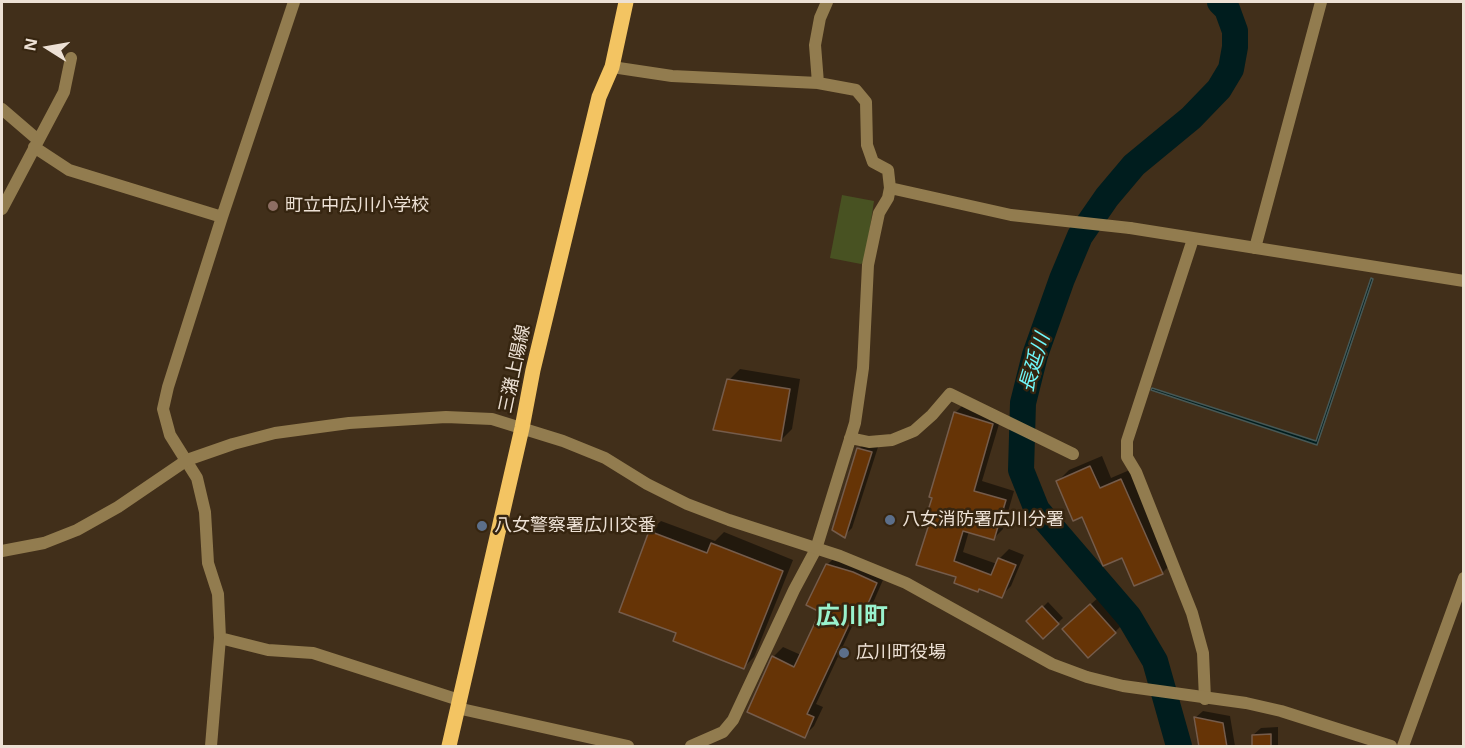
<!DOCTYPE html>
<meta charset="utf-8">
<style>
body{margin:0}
#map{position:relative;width:1465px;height:748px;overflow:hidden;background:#412f1a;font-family:"Open Sans",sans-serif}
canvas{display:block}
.frame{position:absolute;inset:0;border:3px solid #ede1d5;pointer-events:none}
.north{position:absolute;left:18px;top:18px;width:60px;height:60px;-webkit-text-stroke:4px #362510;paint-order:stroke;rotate:281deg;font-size:16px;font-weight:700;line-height:24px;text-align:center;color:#ede1d5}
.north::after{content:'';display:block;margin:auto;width:21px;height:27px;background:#ede1d5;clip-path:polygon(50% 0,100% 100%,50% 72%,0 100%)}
</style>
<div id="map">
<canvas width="1465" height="748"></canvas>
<div class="frame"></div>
<div class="north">N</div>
</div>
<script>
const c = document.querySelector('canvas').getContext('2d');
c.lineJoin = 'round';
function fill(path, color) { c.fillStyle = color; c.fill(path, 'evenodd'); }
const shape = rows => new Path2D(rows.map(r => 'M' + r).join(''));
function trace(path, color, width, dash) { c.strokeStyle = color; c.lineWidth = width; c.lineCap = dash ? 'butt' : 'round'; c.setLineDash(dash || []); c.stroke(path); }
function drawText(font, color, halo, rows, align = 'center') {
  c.font = font + ' "Open Sans","Noto Sans JP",sans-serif'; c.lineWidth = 5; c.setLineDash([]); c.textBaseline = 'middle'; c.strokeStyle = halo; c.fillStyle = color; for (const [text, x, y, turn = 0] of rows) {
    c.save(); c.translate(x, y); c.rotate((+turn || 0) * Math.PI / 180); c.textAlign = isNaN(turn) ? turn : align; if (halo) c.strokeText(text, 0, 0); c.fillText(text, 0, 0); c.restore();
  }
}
fill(shape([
 [842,195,874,201,865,261,861,264,830,258]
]), '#485222');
const water = shape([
 [1371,278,1373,279,1317,445,1151,390,1152,388,1316,441,1371,278]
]);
fill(water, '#001d1e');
trace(water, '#475855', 1.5);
fill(shape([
 [740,369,800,379,792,429,781,440,729,380],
 [965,403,1002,414,982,481,1014,491,1003,529,994,538,969,531,963,552,997,564,999,559,1009,549,1024,555,1011,586,1001,596,958,576,932,520,955,413],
 [867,441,879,444,852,528,844,536,859,449],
 [1102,456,1111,478,1132,469,1173,562,1162,573,1123,556,1083,515,1058,481,1069,470],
 [661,521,715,541,724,532,793,560,754,657,743,668,678,632,650,531],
 [837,555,886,573,869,612,858,622,855,620,816,704,823,707,814,726,804,736,773,657,783,647,801,655,822,611,827,565],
 [1099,597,1123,624,1115,632,1072,621],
 [1048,602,1063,618,1043,637,1029,621],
 [1203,711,1230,716,1235,746,1200,746,1195,718],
 [1278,727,1278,746,1254,746,1253,735,1261,728]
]), '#0007');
trace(shape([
 [1179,746,1155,661,1129,617,1037,510,1021,470,1023,403,1035,355,1062,279,1080,236,1107,197,1134,165,1191,118,1219,89,1231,69,1235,47,1235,31,1227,9,1220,2]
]), '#001d1e', 26);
const building = shape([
 [727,379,790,389,781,441,713,430,727,379],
 [954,412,993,424,974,491,1006,500,994,540,963,531,954,561,991,575,998,558,1016,565,1002,598,979,589,978,592,954,583,956,577,916,565,930,521,925,520,932,498,929,497,954,412],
 [857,448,872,452,845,538,832,530,857,448],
 [1090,466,1100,488,1121,479,1163,574,1134,586,1122,558,1103,566,1082,517,1073,521,1056,481,1090,466],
 [649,531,707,553,711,543,783,571,744,669,673,641,676,633,619,612,649,531],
 [826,564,853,572,877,583,859,624,851,620,807,714,814,717,805,738,747,712,772,656,794,667,820,612,806,605,826,564],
 [1090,604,1116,633,1088,658,1062,629,1090,604],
 [1042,606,1059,624,1043,639,1026,621,1042,606],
 [1194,717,1223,723,1227,747,1199,747,1194,717],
 [1271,734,1271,747,1252,747,1252,735,1271,734]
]);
fill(building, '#663406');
trace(building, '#755c4b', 1.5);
trace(shape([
 [612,67,672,76,818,83,856,90,866,102,867,145,873,162,888,170,890,188,888,198,879,213,868,265,863,368,855,423,816,549,794,590,733,720,723,732,691,746],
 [818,83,815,45,820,18,827,2],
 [2,109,38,140],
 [34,147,69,170,222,217],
 [890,188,1011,215,1130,228],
 [2,209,64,92,71,58],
 [1193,239,1127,441,1127,457,1136,472,1192,613,1203,653,1205,699],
 [1255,248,1321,2],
 [850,438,869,442,892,440,914,431,932,415,950,394,1073,454],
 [220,638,268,650,313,653,459,700],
 [457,708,628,746],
 [211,746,220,638,218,594,208,563,205,512,197,478,170,435,163,409,168,387,222,217,294,2]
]), '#927c4f', 12);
trace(shape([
 [1130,228,1464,281],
 [2,551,44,543,77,530,118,507,187,460,233,444,275,433,349,423,446,417,492,419,563,441,605,458,647,484,687,504,729,520,840,556,906,583,1052,664,1087,677,1123,686,1246,703,1281,711,1391,746],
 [1403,746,1464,578]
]), '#927c4f', 12);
trace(shape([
 [449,746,522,428,533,370,599,97,612,67,626,2]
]), '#f3c462', 15);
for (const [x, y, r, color] of [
 [273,206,6,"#8d6e63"],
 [890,520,6,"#5c6f8a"],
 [482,526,6,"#5c6f8a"],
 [844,653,6,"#5c6f8a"]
]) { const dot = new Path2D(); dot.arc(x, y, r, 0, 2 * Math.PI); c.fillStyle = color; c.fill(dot); trace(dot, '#362510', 2); }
drawText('18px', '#ede1d5', '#362510', [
 ["町立中広川小学校",285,206],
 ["八女消防署広川分署",902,520],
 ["八女警察署広川交番",494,526],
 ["広川町役場",856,653]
], 'left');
drawText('18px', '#ede1d5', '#362510', [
 ["三潴上陽線",515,369,-78]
]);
drawText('italic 20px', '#6ff9fc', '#362510', [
 ["長延川",1035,363,-73]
]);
drawText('bold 24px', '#99f2cd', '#362510', [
 ["広川町",852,617]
]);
</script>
